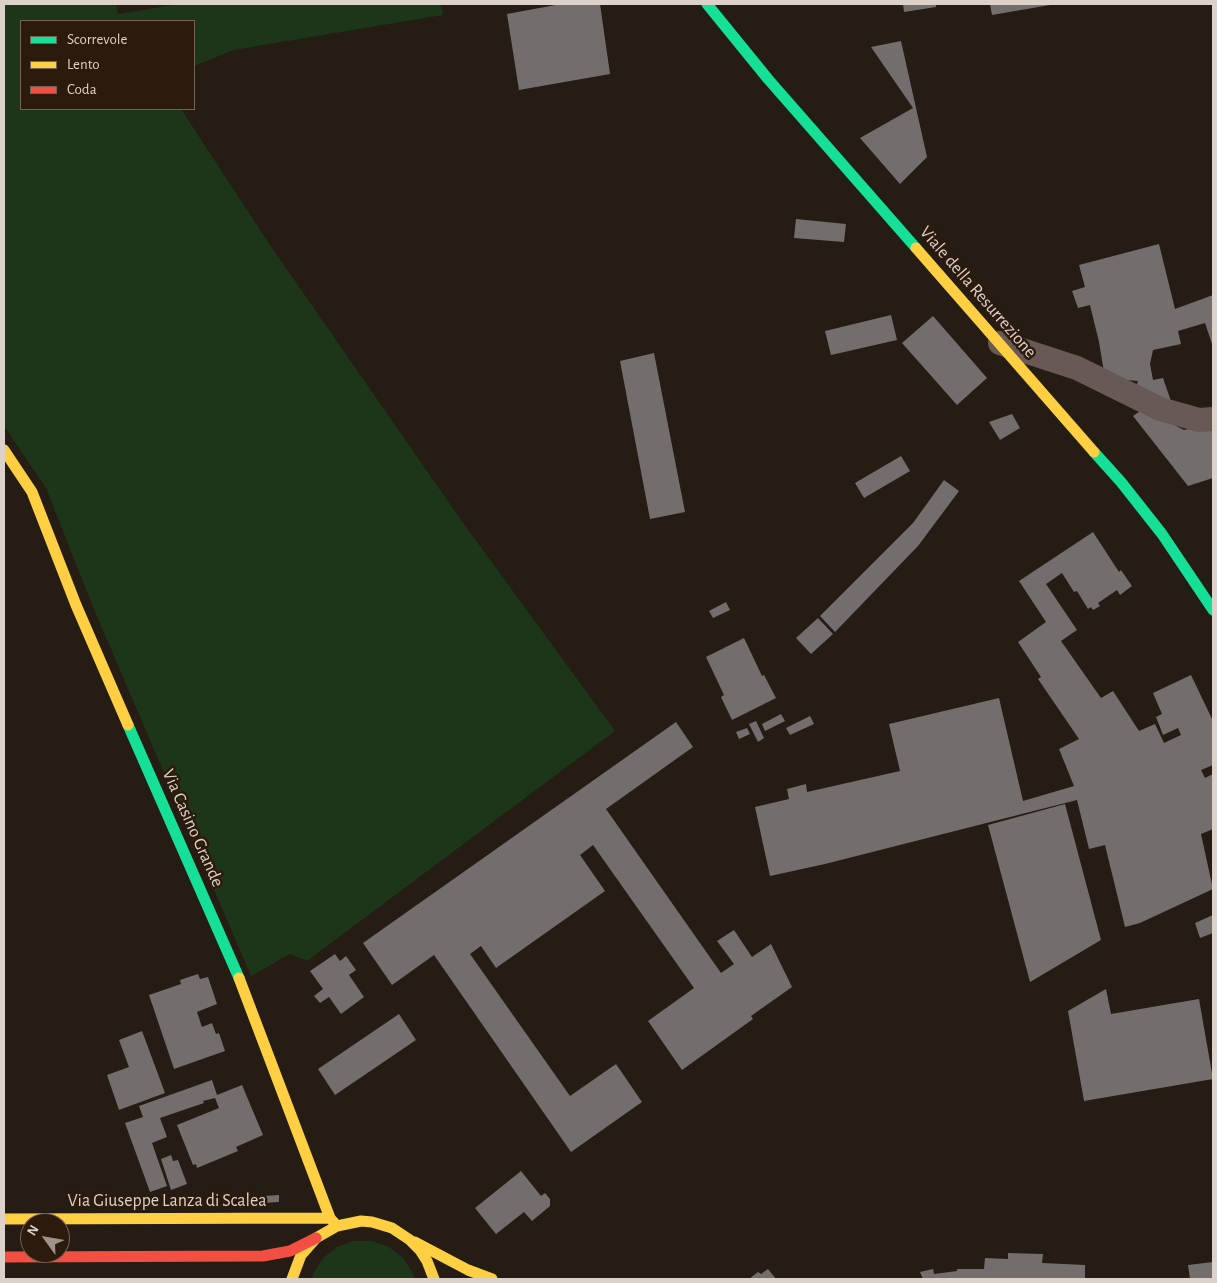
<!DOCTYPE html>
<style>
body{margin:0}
#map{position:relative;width:1217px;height:1283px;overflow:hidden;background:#251c14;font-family:"Alegreya Sans",sans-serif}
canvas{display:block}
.frame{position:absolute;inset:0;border:5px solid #ddd2c9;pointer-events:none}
.legend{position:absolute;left:20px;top:20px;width:175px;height:90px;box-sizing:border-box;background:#2c1b0d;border:1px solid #736458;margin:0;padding:6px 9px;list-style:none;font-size:15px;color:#ddd2c9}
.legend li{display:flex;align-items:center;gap:10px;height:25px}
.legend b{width:25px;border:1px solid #736458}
.north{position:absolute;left:20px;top:1213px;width:50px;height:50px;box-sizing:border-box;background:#2c1b0d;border:1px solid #736458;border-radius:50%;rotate:302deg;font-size:14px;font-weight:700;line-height:20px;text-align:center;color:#ddd2c9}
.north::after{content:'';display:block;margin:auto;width:18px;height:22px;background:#9d928a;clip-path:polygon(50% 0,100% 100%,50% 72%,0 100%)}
</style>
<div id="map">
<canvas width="1217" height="1283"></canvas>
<div class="frame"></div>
<ul class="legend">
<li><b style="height:6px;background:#16e098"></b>Scorrevole</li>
<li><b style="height:6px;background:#ffcf43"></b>Lento</li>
<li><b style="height:6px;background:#f24e42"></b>Coda</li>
</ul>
<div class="north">N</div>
</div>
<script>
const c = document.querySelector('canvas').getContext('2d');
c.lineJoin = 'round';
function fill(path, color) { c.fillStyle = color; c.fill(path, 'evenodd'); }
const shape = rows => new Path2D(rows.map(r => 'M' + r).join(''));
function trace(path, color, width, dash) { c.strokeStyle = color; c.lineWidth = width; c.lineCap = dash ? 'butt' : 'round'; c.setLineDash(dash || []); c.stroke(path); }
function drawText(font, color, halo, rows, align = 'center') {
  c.font = font + ' "Alegreya Sans",sans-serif'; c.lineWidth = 5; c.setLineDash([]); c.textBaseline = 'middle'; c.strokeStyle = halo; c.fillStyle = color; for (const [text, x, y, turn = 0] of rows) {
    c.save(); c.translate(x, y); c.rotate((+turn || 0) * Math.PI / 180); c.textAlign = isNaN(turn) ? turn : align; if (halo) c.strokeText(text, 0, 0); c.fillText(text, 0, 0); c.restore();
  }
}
fill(shape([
 [4,4,116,4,118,14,179,4,441,4,443,15,234,50,194,66,194,21,21,21,21,109,181,109,270,245,461,520,615,731,307,961,290,954,251,976,93,607,46,488,4,426],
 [353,1241,371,1241,388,1246,403,1258,413,1273,414,1279,312,1279,314,1272,323,1258,337,1247]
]), '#1d3519');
fill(shape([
 [561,4,600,4,610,74,519,90,507,14],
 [903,4,936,4,936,7,904,12],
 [990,4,1050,4,1050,5,992,15],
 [901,41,927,157,900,184,860,138,913,108,871,47],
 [796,219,846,224,844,242,794,238],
 [1159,244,1175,309,1213,295,1213,347,1205,323,1178,331,1181,344,1153,350,1150,364,1153,380,1163,378,1172,404,1135,391,1138,381,1105,378,1099,342,1090,305,1078,308,1072,291,1085,287,1079,265],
 [891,315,897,340,831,355,825,331],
 [933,316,987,378,957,405,902,343],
 [654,353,685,512,650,519,620,361],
 [1143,409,1184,430,1213,424,1213,478,1188,486,1133,416],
 [1012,414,1020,428,1000,440,989,422],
 [901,456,910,471,864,498,855,483],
 [944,480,959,491,918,546,835,632,820,616,913,523],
 [1093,532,1119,572,1121,570,1132,586,1120,595,1117,590,1098,603,1100,606,1093,610,1091,607,1088,609,1077,591,1074,592,1062,573,1046,584,1077,630,1061,641,1101,698,1113,691,1139,731,1155,724,1164,743,1181,735,1178,728,1163,735,1156,717,1162,714,1153,693,1191,675,1213,721,1213,765,1201,770,1205,778,1213,774,1213,829,1201,834,1213,889,1140,923,1125,927,1105,845,1089,849,1077,800,825,864,770,876,755,807,789,799,787,789,806,784,807,792,900,771,889,724,999,698,1023,801,1074,786,1059,749,1079,739,1038,679,1041,677,1018,642,1046,622,1019,581],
 [726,602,730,610,713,618,709,611],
 [818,618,833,634,811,654,796,638],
 [744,638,762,676,764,675,776,698,732,720,721,697,724,695,706,657],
 [781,714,785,721,765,731,762,724],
 [810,716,814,724,790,735,786,728],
 [756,721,764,738,758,742,749,724],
 [676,722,693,747,606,809,721,973,734,964,717,941,734,930,752,957,771,944,792,987,751,1016,753,1019,682,1070,648,1021,694,988,593,845,580,855,605,891,496,968,481,946,470,954,570,1096,616,1064,642,1102,571,1152,434,955,392,985,363,943],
 [747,728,750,734,739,739,736,732],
 [1065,804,1101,940,1030,982,988,825],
 [1213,915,1213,933,1200,938,1195,923],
 [335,954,340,961,346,956,356,970,349,975,364,997,341,1014,329,997,320,1003,314,996,323,989,310,971],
 [198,974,200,979,208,977,217,1004,197,1012,202,1027,212,1023,216,1034,219,1033,225,1051,174,1069,149,995,181,984,180,980],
 [1106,989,1111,1014,1199,999,1213,1079,1084,1101,1068,1011],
 [399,1014,416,1040,335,1095,318,1069],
 [142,1031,165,1093,119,1110,107,1075,129,1067,119,1040],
 [212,1080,217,1095,242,1085,263,1135,236,1147,238,1151,197,1168,196,1164,193,1165,177,1125,219,1108,215,1098,203,1101,204,1103,160,1118,167,1137,152,1143,167,1186,150,1192,125,1123,143,1117,139,1106],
 [171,1155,173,1161,178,1160,187,1184,171,1190,161,1159],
 [521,1171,541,1196,545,1193,550,1199,550,1206,532,1221,524,1212,496,1234,475,1208],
 [279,1195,279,1202,263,1203,263,1196],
 [1008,1253,1043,1254,1042,1263,1085,1265,1085,1279,923,1279,920,1272,933,1269,934,1274,957,1271,957,1269,984,1269,985,1258,1008,1259],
 [1213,1262,1213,1279,1190,1279,1188,1265],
 [768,1269,776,1279,749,1279,758,1272,761,1274]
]), '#746d6d');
trace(shape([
 [1000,343,1077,368,1160,409,1199,420,1213,419]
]), '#685956', 24);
trace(shape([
 [707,4,768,79,916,248],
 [1094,452,1121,482,1162,534,1213,610],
 [128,725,239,978]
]), '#16e098', 11);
trace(shape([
 [916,248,1094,452],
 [4,450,32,492,76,605,128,725],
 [239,978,330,1218,337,1226],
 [4,1219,330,1218],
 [415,1242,468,1270,492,1279],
 [292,1279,301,1255,316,1238,337,1226,361,1221,372,1222,392,1228,410,1240,420,1250,427,1261,434,1279]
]), '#ffcf43', 11);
trace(shape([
 [4,1257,263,1256,290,1251,316,1238]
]), '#f24e42', 11);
drawText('18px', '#ddd2c9', '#2c1b0d', [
 ["Viale della Resurrezione",978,292,49],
 ["Via Casino Grande",193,828,66],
 ["Via Giuseppe Lanza di Scalea",167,1201]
]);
</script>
